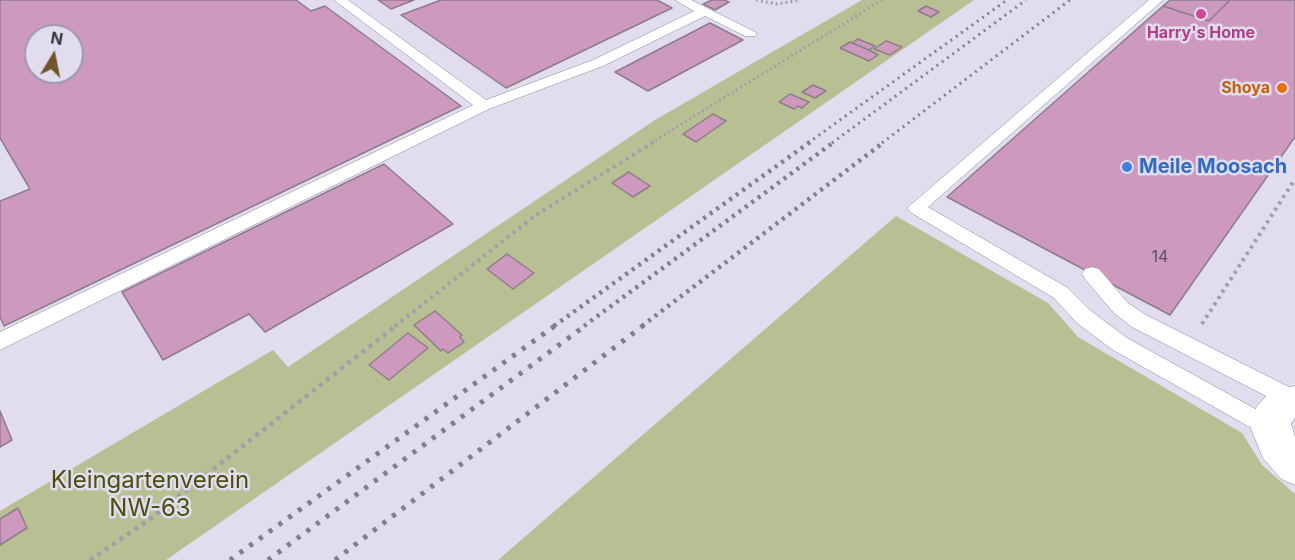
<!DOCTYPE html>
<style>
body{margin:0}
#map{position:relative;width:1295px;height:560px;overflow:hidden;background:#e1ddef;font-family:Inter,sans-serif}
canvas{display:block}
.north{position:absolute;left:24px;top:24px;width:60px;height:60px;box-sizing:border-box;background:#e1ddef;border:2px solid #9d9aa8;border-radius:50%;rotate:10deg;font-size:16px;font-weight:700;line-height:24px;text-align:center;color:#37363d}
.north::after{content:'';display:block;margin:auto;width:21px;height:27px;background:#725528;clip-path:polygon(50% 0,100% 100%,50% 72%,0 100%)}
</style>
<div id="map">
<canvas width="1295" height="560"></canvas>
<div class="north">N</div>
</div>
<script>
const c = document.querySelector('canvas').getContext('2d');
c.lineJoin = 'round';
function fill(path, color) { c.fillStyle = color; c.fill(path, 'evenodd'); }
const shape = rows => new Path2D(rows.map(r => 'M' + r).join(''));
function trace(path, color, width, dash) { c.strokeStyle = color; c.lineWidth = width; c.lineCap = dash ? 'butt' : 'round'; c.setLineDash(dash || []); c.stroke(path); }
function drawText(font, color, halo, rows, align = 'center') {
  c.font = font + ' Inter,sans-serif'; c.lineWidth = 5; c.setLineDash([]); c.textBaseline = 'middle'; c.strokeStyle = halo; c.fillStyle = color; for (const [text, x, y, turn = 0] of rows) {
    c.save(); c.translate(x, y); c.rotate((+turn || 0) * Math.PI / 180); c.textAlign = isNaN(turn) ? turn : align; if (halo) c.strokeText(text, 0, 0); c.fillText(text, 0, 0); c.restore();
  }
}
fill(shape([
 [862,0,974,0,166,560,0,560,0,511,273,350,288,367,655,120],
 [896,216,1048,303,1078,337,1242,433,1262,465,1295,494,1295,560,498,560]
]), '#b8bf92');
const building = shape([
 [0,0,296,0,311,11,325,6,461,106,4,326,0,317,0,201,30,189,0,138,0,0],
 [36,36,72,36,72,72,36,72,36,36],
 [378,0,414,0,391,9,378,0],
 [441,0,657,0,672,8,506,88,401,15,441,0],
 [712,0,724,0,729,2,715,10,703,4,712,0],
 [1170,0,1230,0,1209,21,1163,6,1170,0],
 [1230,0,1295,0,1295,137,1170,315,947,197,1163,6,1209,21,1230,0],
 [926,6,939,12,931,17,918,11,926,6],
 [710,23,743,40,648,91,615,72,710,23],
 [858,39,875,46,869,50,852,43,858,39],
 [886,41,902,47,890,55,874,49,886,41],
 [850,42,869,50,878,55,869,61,840,48,850,42],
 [813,85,826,91,815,98,802,92,813,85],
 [790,94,809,102,802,108,798,106,794,109,779,102,790,94],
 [713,114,726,121,696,142,683,134,713,114],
 [384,164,453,224,265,332,249,314,163,360,122,292,384,164],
 [629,172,650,186,633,197,612,183,629,172],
 [507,254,534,273,513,289,487,269,507,254],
 [435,311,462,335,460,337,464,342,448,353,443,349,441,351,414,325,435,311],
 [408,333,428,348,389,380,369,365,408,333],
 [0,411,12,440,0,447,0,411],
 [18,508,27,528,0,545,0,519,18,508]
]);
fill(building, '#cd99bf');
trace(building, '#8d7d88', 1.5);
const lane = shape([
 [334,0,348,0,486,100,593,60,694,11,675,0,691,0,757,33,755,36,745,36,705,16,603,66,489,109,0,350,0,332,473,105,334,0],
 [1149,0,1163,0,928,207,1068,288,1091,311,1127,338,1279,422,1283,429,1279,436,1271,439,1113,350,1077,323,1054,298,910,212,907,208,1149,0],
 [1092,267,1099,269,1128,303,1146,315,1295,390,1295,411,1132,327,1114,313,1085,279,1082,274,1085,269,1092,267]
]);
const street = shape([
 [1295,386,1295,418,1291,423,1295,437,1295,485,1281,479,1263,458,1251,429,1252,418,1257,406,1270,392,1295,386]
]);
trace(lane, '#898696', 1);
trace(street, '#898696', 1);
trace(shape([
 [756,0,777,4,800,0],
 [651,143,882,0]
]), '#a19eac', 3, [2, 3]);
trace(shape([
 [1202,324,1295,179],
 [395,326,536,215,654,142]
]), '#a19eac', 4, [3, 4.5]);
trace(shape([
 [90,560,146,522,397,325]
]), '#a19eac', 4.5, [4, 5]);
fill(lane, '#fff');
fill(street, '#fff');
trace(shape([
 [808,143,1007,0],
 [832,143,1026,0],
 [882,143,1070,0]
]), '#817f8b', 3, [2, 4.5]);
trace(shape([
 [554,326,810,142],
 [584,326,834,142],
 [642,326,884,142]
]), '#817f8b', 4.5, [3, 5]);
trace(shape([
 [230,560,556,325],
 [268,560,586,325],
 [335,560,644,325]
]), '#817f8b', 5, [4, 8]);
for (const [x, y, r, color] of [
 [1201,14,6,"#d1479c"],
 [1282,88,6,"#e8710a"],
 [1127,167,6,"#3f7fe0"]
]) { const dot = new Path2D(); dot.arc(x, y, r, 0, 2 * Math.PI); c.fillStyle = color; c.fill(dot); trace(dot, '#e1ddef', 2); }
drawText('bold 16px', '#b23c85', '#e1ddef', [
 ["Harry's Home",1201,33]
]);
drawText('bold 16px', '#c56008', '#e1ddef', [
 ["Shoya",1270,88]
], 'right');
drawText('16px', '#5c4f5e', null, [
 ["14",1160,257]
]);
drawText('bold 20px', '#366cbe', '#e1ddef', [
 ["Meile Moosach",1139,167]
], 'left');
drawText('24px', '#4a500b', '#e1ddef', [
 ["Kleingartenverein",150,481],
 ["NW-63",150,509]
]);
</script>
